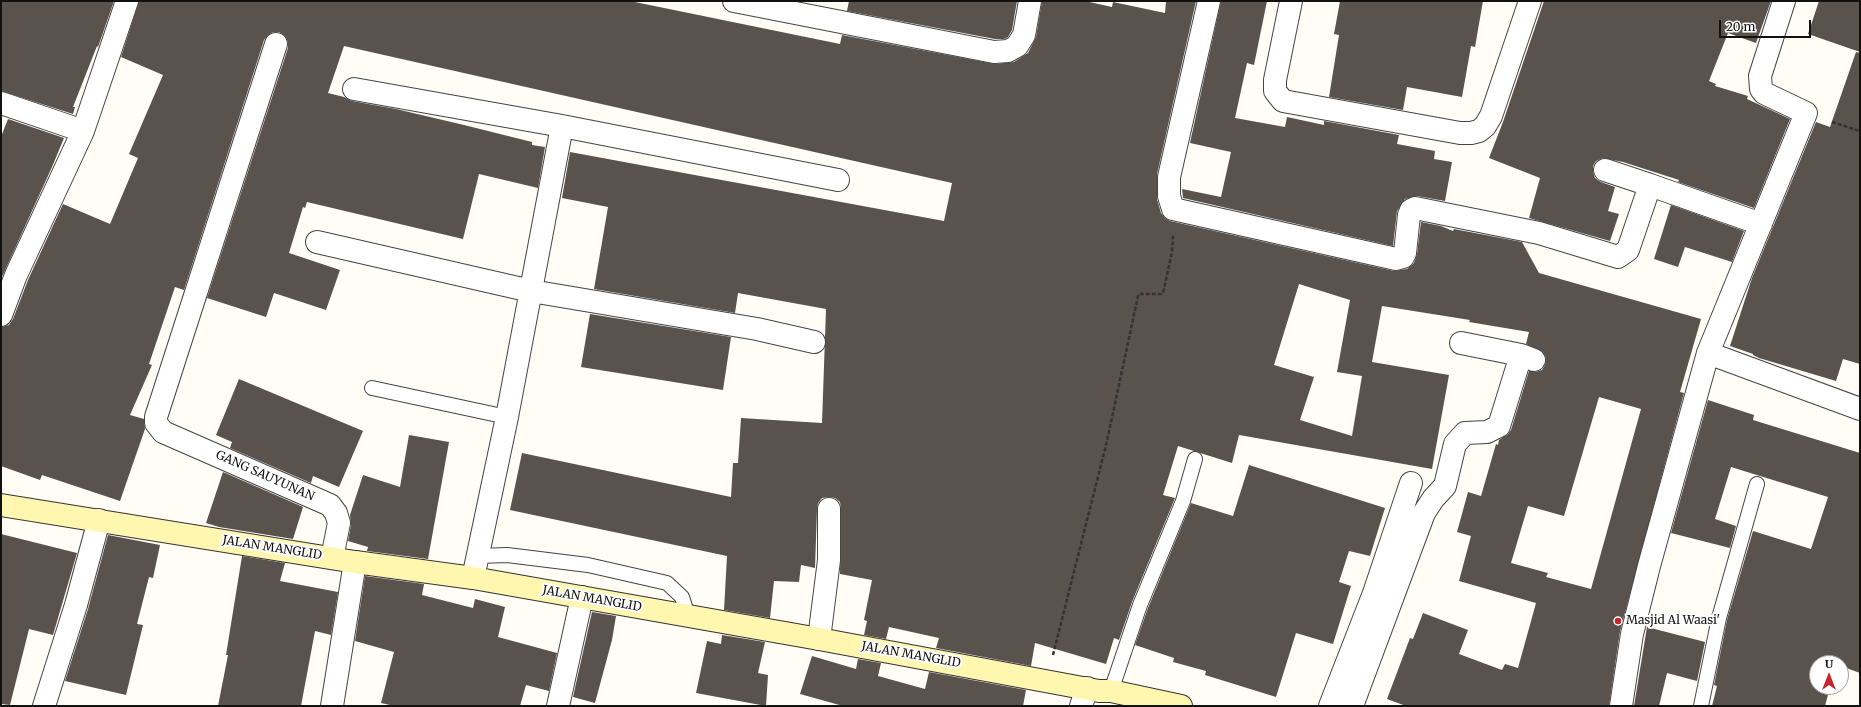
<!DOCTYPE html>
<style>
body{margin:0}
#map{position:relative;width:1861px;height:707px;overflow:hidden;background:#fffdf5;font-family:Merriweather,serif}
canvas{display:block}
.frame{position:absolute;inset:0;border:2px solid #111;pointer-events:none}
.north{position:absolute;left:1809px;top:655px;width:40px;height:40px;box-sizing:border-box;background:#fff;border:1px solid #a0a0a0;border-radius:50%;rotate:0deg;font-size:11px;font-weight:700;line-height:16px;text-align:center;color:#111}
.north::after{content:'';display:block;margin:auto;width:14px;height:18px;background:#c4262e;clip-path:polygon(50% 0,100% 100%,50% 72%,0 100%)}
.scale{position:absolute;left:1719px;top:20px;width:92px;height:18px;box-sizing:border-box;border:2px solid #111;border-top:0;padding-left:5px;font-size:12px;line-height:14px;white-space:nowrap;color:#111;-webkit-text-stroke:3px #fff;paint-order:stroke}
</style>
<div id="map">
<canvas width="1861" height="707"></canvas>
<div class="frame"></div>
<div class="north">U</div>
<div class="scale">20 m</div>
</div>
<script>
const c = document.querySelector('canvas').getContext('2d');
c.lineJoin = 'round';
function fill(path, color) { c.fillStyle = color; c.fill(path, 'evenodd'); }
const shape = rows => new Path2D(rows.map(r => 'M' + r).join(''));
function trace(path, color, width, dash) { c.strokeStyle = color; c.lineWidth = width; c.lineCap = dash ? 'butt' : 'round'; c.setLineDash(dash || []); c.stroke(path); }
function drawText(font, color, halo, rows, align = 'center') {
  c.font = font + ' Merriweather,serif'; c.lineWidth = 4; c.setLineDash([]); c.textBaseline = 'middle'; c.strokeStyle = halo; c.fillStyle = color; for (const [text, x, y, turn = 0] of rows) {
    c.save(); c.translate(x, y); c.rotate((+turn || 0) * Math.PI / 180); c.textAlign = isNaN(turn) ? turn : align; if (halo) c.strokeText(text, 0, 0); c.fillText(text, 0, 0); c.restore();
  }
}
fill(shape([
 [1,1,114,1,98,47,97,46,73,107,75,107,73,114,1,91],
 [139,1,630,1,840,44,842,35,995,64,1014,62,1028,53,1036,37,1042,1,1085,1,1112,7,1113,2,1165,13,1166,1,1196,1,1157,174,1157,199,1161,213,1165,218,1170,221,1394,271,1407,269,1414,263,1417,254,1421,222,1441,226,1453,231,1454,229,1522,242,1539,273,1701,319,1680,392,1684,393,1620,631,1609,706,1406,706,1387,699,1410,638,1413,639,1423,613,1468,630,1459,654,1502,670,1505,664,1518,668,1536,603,1459,581,1471,536,1457,532,1468,492,1481,496,1496,444,1498,445,1499,440,1508,434,1511,430,1529,371,1536,372,1542,370,1545,365,1546,358,1543,352,1526,344,1529,332,1469,322,1470,320,1382,306,1372,362,1449,375,1432,469,1239,435,1232,463,1178,446,1163,495,1175,498,1132,602,1119,640,1114,638,1106,664,1035,643,1031,666,936,648,939,638,889,627,886,639,864,635,867,621,864,620,872,580,840,574,841,509,840,502,835,498,829,497,822,498,818,503,817,509,815,568,801,565,799,582,774,581,770,618,724,610,727,556,510,510,522,453,731,497,733,463,738,463,741,418,822,423,826,309,738,293,735,313,594,289,608,207,562,198,570,152,944,221,952,183,344,46,328,93,344,97,352,101,396,109,464,125,532,142,532,145,545,147,538,188,479,174,463,239,307,202,305,208,303,207,289,253,340,270,326,310,274,293,266,317,207,298,288,48,288,42,285,36,279,32,273,32,268,35,264,40,184,290,175,287,149,364,152,365,130,415,144,419,145,429,120,501,42,475,40,480,1,466,1,327,9,325,13,319,28,280,63,204,110,224,138,158,129,154,163,75,121,57],
 [1299,284,1350,300,1337,372,1362,376,1352,436,1300,420,1314,377,1274,365],
 [1599,397,1641,409,1591,589,1546,577,1548,573,1511,563,1528,506,1564,516],
 [849,1,1017,1,1012,30,1008,37,1004,39,995,39,847,11],
 [1221,1,1267,1,1254,65,1247,63,1235,118,1285,127,1287,117,1324,125,1324,121,1399,135,1397,144,1435,151,1434,159,1452,162,1445,201,1417,196,1405,199,1397,211,1393,246,1183,198,1182,189,1221,197,1231,152,1190,143],
 [1340,1,1483,1,1475,47,1471,46,1462,97,1407,87,1403,110,1329,97,1339,35,1334,34],
 [1544,1,1771,1,1756,43,1728,33,1709,81,1716,84,1715,86,1748,96,1747,99,1790,119,1754,208,1678,182,1679,180,1623,162,1603,158,1596,161,1593,166,1593,172,1595,178,1601,182,1615,187,1608,211,1619,214,1610,241,1529,218,1540,178,1489,158,1503,122],
 [1819,1,1860,1,1860,52,1808,34],
 [1856,52,1860,53,1860,364,1843,359,1836,381,1759,358,1753,355,1753,354,1730,346,1752,278,1816,122,1830,127],
 [8,119,64,138,52,167,1,279,1,137],
 [1671,205,1744,231,1732,262,1685,247,1678,267,1654,259],
 [590,314,731,337,723,390,581,367],
 [239,379,363,431,339,487,313,476,311,483,230,448,232,442,216,435],
 [1708,400,1754,415,1753,420,1860,453,1860,673,1841,666,1841,663,1817,663,1817,687,1830,687,1825,706,1712,706,1717,686,1714,685,1727,620,1753,531,1811,549,1828,497,1731,467,1715,519,1736,526,1730,548,1671,533],
 [409,435,449,442,428,559,367,551,368,547,348,541,351,525,350,515,363,475,400,487],
 [1249,465,1385,508,1370,556,1349,551,1339,582,1351,586,1333,644,1296,633,1276,697,1205,675,1206,671,1173,662,1174,658,1135,645,1148,608,1191,503,1233,516],
 [223,472,303,507,293,539,219,527,206,523],
 [1,534,77,553,53,635,29,629,10,705,1,704],
 [108,535,160,545,153,578,149,577,137,624,143,625,126,695,65,681,88,609],
 [242,556,285,563,280,581,338,592,331,635,315,631,301,706,218,706,228,655,226,655],
 [365,576,424,584,422,595,473,608,475,599,505,607,498,637,557,653,549,691,526,685,520,706,394,706,381,703,394,652,355,641],
 [592,612,616,616,612,640,595,703,573,697],
 [1647,627,1705,642,1697,681,1667,673,1659,706,1634,706],
 [722,635,765,642,758,673,768,675,766,706,696,693,707,641,721,644],
 [812,656,856,669,858,659,881,663,878,676,925,689,929,672,1026,690,1023,706,843,706,800,694]
]), '#5a524d');
const lane = shape([
 [372,388,507,417],
 [478,556,507,555,588,565,667,583,682,597,688,616],
 [1111,691,1140,605,1183,501,1195,459],
 [1701,706,1719,618,1757,484]
]);
const street = shape([
 [734,1,994,52,1008,51,1017,46,1024,35,1030,1],
 [1209,1,1169,177,1169,196,1173,209,1396,259,1403,257,1405,253,1409,215,1411,210,1415,208,1539,233,1618,257,1628,250,1650,185,1761,224],
 [1291,1,1275,80,1275,91,1283,101,1460,133,1471,133,1479,131,1485,126,1491,116,1530,1],
 [276,44,156,417,156,423,163,432,330,505,336,513,339,523,332,558],
 [354,89,562,126,838,180],
 [1,103,83,131,127,1],
 [1605,170,1650,185],
 [317,242,531,291,757,329,814,342],
 [1,315,16,275,83,131],
 [1461,343,1521,355,1534,360],
 [1708,353,1860,409],
 [473,578,507,417,562,126],
 [819,639,829,560,829,509],
 [44,706,76,605,99,520],
 [332,706,355,562],
 [558,706,582,597],
 [1081,706,1087,688],
 [1330,706,1374,593,1411,483],
 [1352,706,1424,513,1433,499,1445,486,1455,444,1465,433,1487,432,1499,426,1521,355],
 [1621,706,1632,634,1649,566,1708,353,1806,113,1764,93,1761,89,1760,76,1784,1]
]);
const secondary = shape([
 [1,505,355,562,473,578,819,639,1099,691,1111,691,1181,706]
]);
trace(lane, '#444', 16);
trace(street, '#444', 24);
trace(secondary, '#333', 24);
trace(shape([
 [1832,122,1860,131],
 [1053,655,1107,441,1138,296,1139,294,1161,294,1163,293,1172,252,1173,236]
]), '#333', 2.5, [4, 2]);
trace(lane, '#fff', 14);
trace(street, '#fff', 22);
trace(secondary, '#fff6b0', 22);
for (const [x, y, r, color] of [
 [1618,621,4,"#c4262e"]
]) { const dot = new Path2D(); dot.arc(x, y, r, 0, 2 * Math.PI); c.fillStyle = color; c.fill(dot); trace(dot, '#fff', 1.5); }
drawText('12px', '#111', '#fff', [
 ["GANG SAUYUNAN",265,476,24],
 ["JALAN MANGLID",272,548,9],
 ["JALAN MANGLID",592,599,10],
 ["JALAN MANGLID",911,655,10]
]);
drawText('12px', '#111', '#fff', [
 ["Masjid Al Waasi'",1626,621]
], 'left');
</script>
